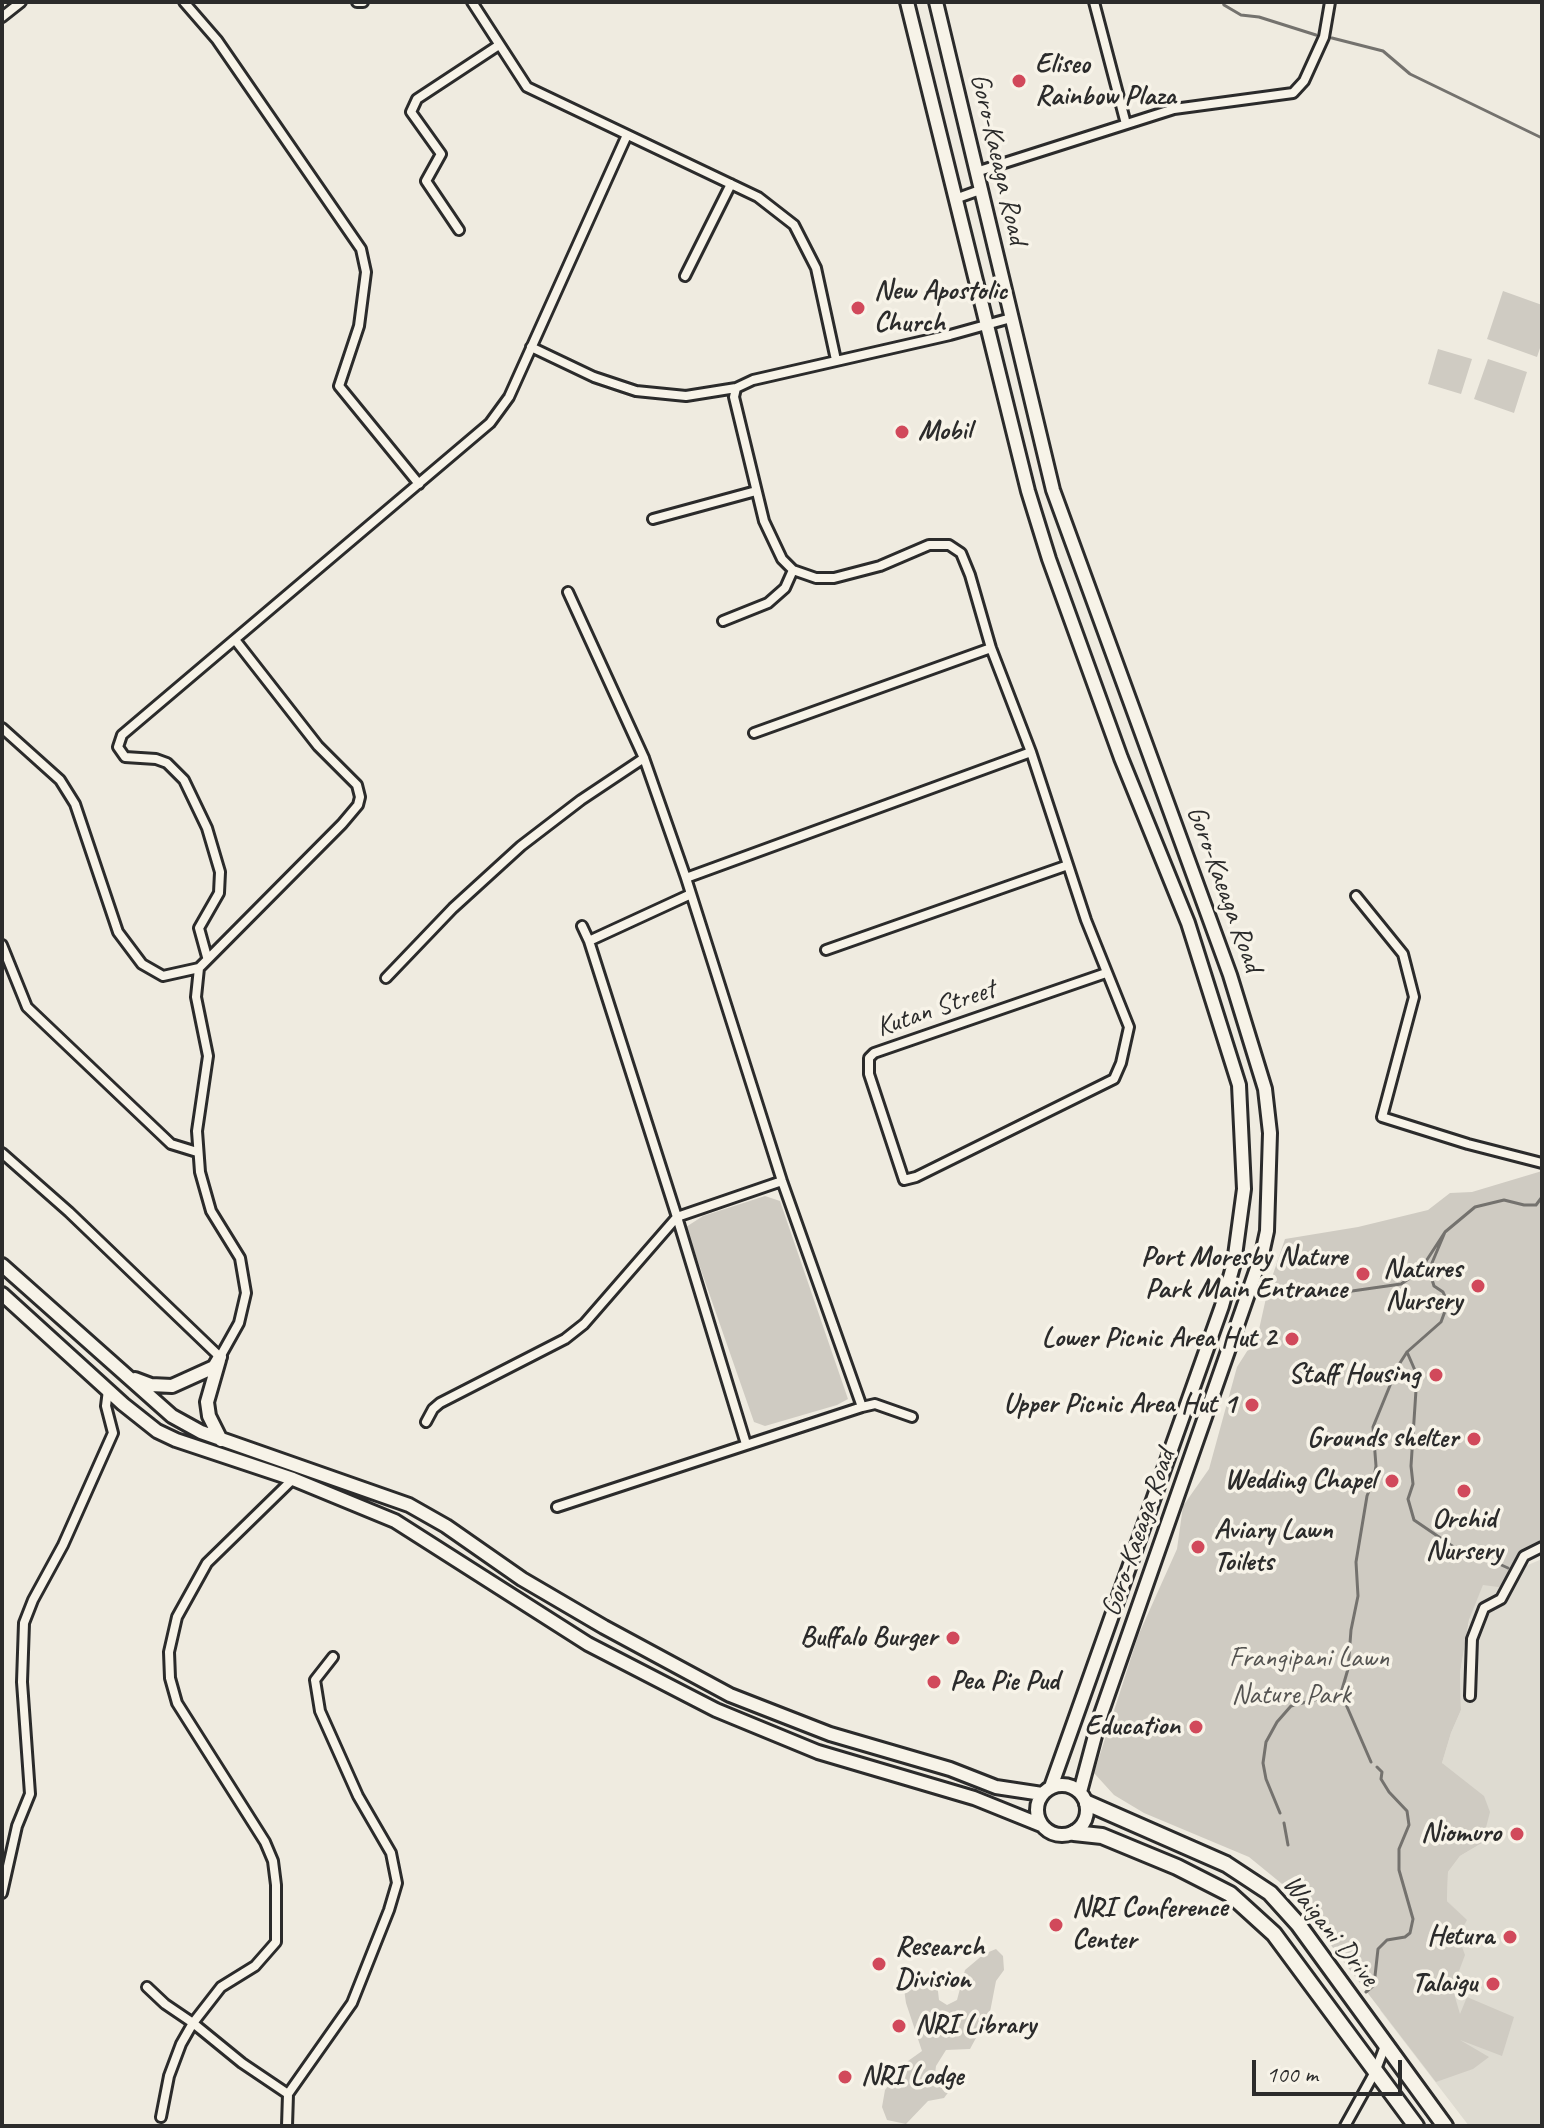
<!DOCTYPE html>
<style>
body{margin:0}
#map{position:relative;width:1544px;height:2128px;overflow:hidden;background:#efebe0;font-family:Caveat,sans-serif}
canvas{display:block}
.frame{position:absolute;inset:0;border:4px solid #2b2b2b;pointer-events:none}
.scale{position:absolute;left:1252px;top:2060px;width:150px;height:36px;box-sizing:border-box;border:4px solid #2b2b2b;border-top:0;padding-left:10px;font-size:24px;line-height:28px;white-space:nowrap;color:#2b2b2b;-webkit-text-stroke:6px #f7f3e8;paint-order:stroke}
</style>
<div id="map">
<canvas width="1544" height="2128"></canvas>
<div class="frame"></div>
<div class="scale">100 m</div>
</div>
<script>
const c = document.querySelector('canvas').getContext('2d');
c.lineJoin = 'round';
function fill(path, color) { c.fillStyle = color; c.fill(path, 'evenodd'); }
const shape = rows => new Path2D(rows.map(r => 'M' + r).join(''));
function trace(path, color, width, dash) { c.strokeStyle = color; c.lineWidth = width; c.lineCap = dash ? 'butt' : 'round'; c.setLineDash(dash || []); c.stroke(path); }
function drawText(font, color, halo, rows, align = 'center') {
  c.font = font + ' Caveat,sans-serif'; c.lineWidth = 7; c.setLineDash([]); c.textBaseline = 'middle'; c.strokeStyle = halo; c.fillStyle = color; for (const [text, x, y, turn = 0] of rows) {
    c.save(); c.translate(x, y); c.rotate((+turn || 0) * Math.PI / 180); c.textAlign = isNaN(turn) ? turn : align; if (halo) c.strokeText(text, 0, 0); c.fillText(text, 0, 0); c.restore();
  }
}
fill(shape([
 [1542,1559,1542,2126,1469,2126,1380,2010,1442,1968,1466,1920,1447,1901,1448,1872,1460,1856,1482,1843,1442,1763,1451,1733,1461,1710,1460,1673,1470,1617,1483,1584]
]), '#dedbd1');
fill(shape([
 [1503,291,1542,305,1542,342,1537,357,1487,339],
 [1438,349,1472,359,1461,394,1428,384],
 [1488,359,1527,372,1514,413,1474,399],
 [1542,1171,1542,1548,1520,1558,1506,1588,1483,1585,1469,1620,1460,1673,1461,1710,1451,1733,1442,1763,1484,1796,1490,1812,1482,1843,1460,1856,1448,1872,1447,1901,1467,1920,1458,1936,1465,1955,1459,1971,1455,1997,1460,2014,1467,1997,1514,2017,1502,2056,1460,2040,1489,2057,1473,2069,1436,2082,1287,1888,1249,1857,1144,1813,1114,1795,1094,1773,1138,1636,1177,1549,1183,1506,1209,1469,1237,1367,1258,1334,1268,1289,1285,1239,1358,1227,1428,1210,1450,1193,1472,1192],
 [765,1196,780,1201,848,1399,837,1405,765,1426,754,1422,686,1227,703,1216],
 [996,1949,1003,1956,1004,1970,996,1981,990,2012,970,2049,946,2050,936,2066,935,2074,949,2081,950,2090,944,2098,928,2101,906,2124,887,2120,882,2107,885,2090,908,2061,922,2051,906,2003,904,1989,915,1982,937,1983,939,2000,947,2005,957,2000,965,1970,984,1954]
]), '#cfcbc2');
trace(shape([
 [1223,2,1224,5,1241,15,1259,17,1316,35],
 [1332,38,1383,51,1410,74,1542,138],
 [1275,1293,1352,1291,1401,1284,1419,1272,1445,1232,1475,1207,1504,1200,1524,1205,1536,1205,1542,1197],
 [1407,1352,1417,1375,1411,1466,1413,1484,1408,1499,1414,1520,1461,1552,1486,1558,1508,1568],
 [1338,1479,1350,1482,1374,1478,1376,1466,1373,1427,1398,1366,1407,1352,1441,1322,1448,1303,1443,1292,1434,1286,1429,1270,1445,1232],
 [1371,1762,1341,1693,1348,1669,1351,1630,1358,1596,1356,1562,1367,1496,1374,1478],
 [1280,1813,1266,1779,1263,1763,1266,1742,1277,1722,1291,1706,1341,1693],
 [1284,1823,1288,1845],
 [1366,1992,1374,1985,1378,1949,1387,1940,1405,1937,1410,1933,1413,1919,1399,1870,1399,1849,1409,1825,1407,1811,1389,1792,1381,1779,1382,1772,1377,1767]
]), '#74726e', 3);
const street = shape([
 [184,2,217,40,361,249,366,272,359,326,339,386,419,484],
 [357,2,363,2],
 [472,2,527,87,758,197,794,225,816,268,836,360],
 [1094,2,1126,124],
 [2,17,21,2],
 [976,172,1174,109,1293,93,1304,81,1324,37,1330,2],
 [955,199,980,190],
 [459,230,426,181,441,154,411,112,417,99,499,45],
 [685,276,731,184],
 [531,347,594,377,636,391,686,396,736,388,753,380,950,335,1011,318],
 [736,388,734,397,764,521,782,559,793,570,816,578,834,578,880,566,929,545,949,545,961,553,970,575,991,648,1031,752,1086,920,1129,1027,1121,1063,1114,1079,916,1177,904,1180,869,1074,869,1058,874,1053,1106,973],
 [653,519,756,491],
 [568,592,644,758,686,878,782,1181,862,1407],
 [723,621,768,603,785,588,793,570],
 [2,728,60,780,75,804,118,932,142,964,163,976,199,968],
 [754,733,991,648],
 [686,878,1031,752],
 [1356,896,1403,954,1414,997,1382,1117,1468,1144,1542,1163],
 [582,926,589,941,677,1217,746,1444],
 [589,941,691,894],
 [2,945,27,1007,171,1144,197,1152],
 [826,950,1068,865],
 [207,957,199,928,219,893,220,872,207,828,184,780,167,763,156,759,125,757,118,747,122,735,490,423,509,397,627,135],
 [386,978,453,908,521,846,581,800,644,758],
 [2,1153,69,1212,220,1357,239,1323,246,1293,240,1258,211,1211,200,1172,197,1131,208,1056,196,997,199,968,342,824,358,805,360,797,357,785,318,746,236,641],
 [426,1422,433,1409,440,1403,565,1339,584,1324,677,1217,782,1181],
 [557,1507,862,1407,875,1404,912,1417],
 [1470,1696,1472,1639,1484,1608,1501,1599,1524,1556,1542,1547],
 [2,1893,17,1826,30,1794,22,1682,24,1623,33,1600,63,1545,113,1433,106,1406,108,1390],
 [147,1987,165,2004,193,2023,242,2063,288,2094],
 [161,2117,169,2076,181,2044,193,2023,221,1987,255,1966,276,1942,276,1885,273,1861,265,1842,177,1703,170,1678,169,1652,177,1617,207,1563,293,1479],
 [287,2126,288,2094,352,2003,389,1910,397,1883,391,1853,358,1796,320,1711,315,1680,333,1657],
 [1345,2126,1375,2072,1385,2046]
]);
const primary = shape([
 [907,2,1028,491,1049,559,1121,758,1188,923,1239,1085,1244,1189,1234,1263,1222,1306,1051,1787],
 [936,2,1053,490,1230,975,1265,1089,1270,1133,1267,1231,1262,1254,1100,1717,1080,1792],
 [2,1265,172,1416,201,1432,409,1505,446,1526,522,1579,604,1627,730,1695,830,1734,950,1769,996,1787,1042,1794],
 [2,1294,123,1404,157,1431,176,1440,293,1479,395,1521,588,1644,716,1710,818,1752,974,1798,1041,1825],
 [219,1360,207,1402,209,1416,221,1440],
 [135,1379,151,1385,172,1386,214,1367,220,1357],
 '1037 1810a25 25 0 1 1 50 0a25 25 0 1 1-50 0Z'
]);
const highway = shape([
 [1087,1803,1226,1864,1270,1893,1298,1924,1445,2126],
 [1074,1833,1102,1836,1177,1867,1230,1894,1274,1934,1416,2126]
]);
trace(street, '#2b2b2b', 14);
trace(primary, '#2b2b2b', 18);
trace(highway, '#2b2b2b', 20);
trace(street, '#f7f3e8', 8);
trace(primary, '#f7f3e8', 12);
trace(highway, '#f7f3e8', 14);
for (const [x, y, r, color] of [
 [1019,81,8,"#d1495b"],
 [858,308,8,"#d1495b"],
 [902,432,8,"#d1495b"],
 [1363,1274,8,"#d1495b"],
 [1478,1286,8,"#d1495b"],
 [1292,1339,8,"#d1495b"],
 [1436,1375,8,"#d1495b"],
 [1252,1405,8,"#d1495b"],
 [1474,1439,8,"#d1495b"],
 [1392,1481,8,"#d1495b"],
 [1464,1491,8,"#d1495b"],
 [1198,1547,8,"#d1495b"],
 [953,1638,8,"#d1495b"],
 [934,1682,8,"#d1495b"],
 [1196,1727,8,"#d1495b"],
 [1517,1834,8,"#d1495b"],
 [1056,1925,8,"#d1495b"],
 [1510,1937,8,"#d1495b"],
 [879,1964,8,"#d1495b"],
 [1493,1984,8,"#d1495b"],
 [899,2026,8,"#d1495b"],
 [845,2077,8,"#d1495b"]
]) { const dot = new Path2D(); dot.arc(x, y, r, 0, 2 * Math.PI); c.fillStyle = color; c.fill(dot); trace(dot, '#f7f3e8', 3); }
drawText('bold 28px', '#2b2b2b', '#f7f3e8', [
 ["Eliseo",1035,65,"left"],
 ["Rainbow Plaza",1035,97,"left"],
 ["New Apostolic",874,292,"left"],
 ["Church",874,324,"left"],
 ["Mobil",918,432,"left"],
 ["Port Moresby Nature",1347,1258],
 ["Park Main Entrance",1347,1290],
 ["Natures",1462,1270],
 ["Nursery",1462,1302],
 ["Lower Picnic Area Hut 2",1276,1339],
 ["Staff Housing",1420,1375],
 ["Upper Picnic Area Hut 1",1236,1405],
 ["Grounds shelter",1458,1439],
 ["Wedding Chapel",1376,1481],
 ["Orchid",1464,1520,"center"],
 ["Nursery",1464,1552,"center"],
 ["Aviary Lawn",1214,1531,"left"],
 ["Toilets",1214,1563,"left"],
 ["Buffalo Burger",937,1638],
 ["Pea Pie Pud",950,1682,"left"],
 ["Education",1180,1727],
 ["Niomuro",1501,1834],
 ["NRI Conference",1072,1909,"left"],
 ["Center",1072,1941,"left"],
 ["Hetura",1494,1937],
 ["Research",895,1948,"left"],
 ["Division",895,1980,"left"],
 ["Talaigu",1477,1984],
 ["NRI Library",915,2026,"left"],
 ["NRI Lodge",861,2077,"left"]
], 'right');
drawText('28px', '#2b2b2b', '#f7f3e8', [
 ["Goro-Kaeaga Road",998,159,77],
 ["Goro-Kaeaga Road",1224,889,70],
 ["Kutan Street",936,1009,-19],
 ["Goro-Kaeaga Road",1139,1533,-71],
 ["Waigani Drive",1330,1931,51]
]);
drawText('28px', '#545351', '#f7f3e8', [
 ["Frangipani Lawn",1309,1659],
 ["Nature Park",1291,1696]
]);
</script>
